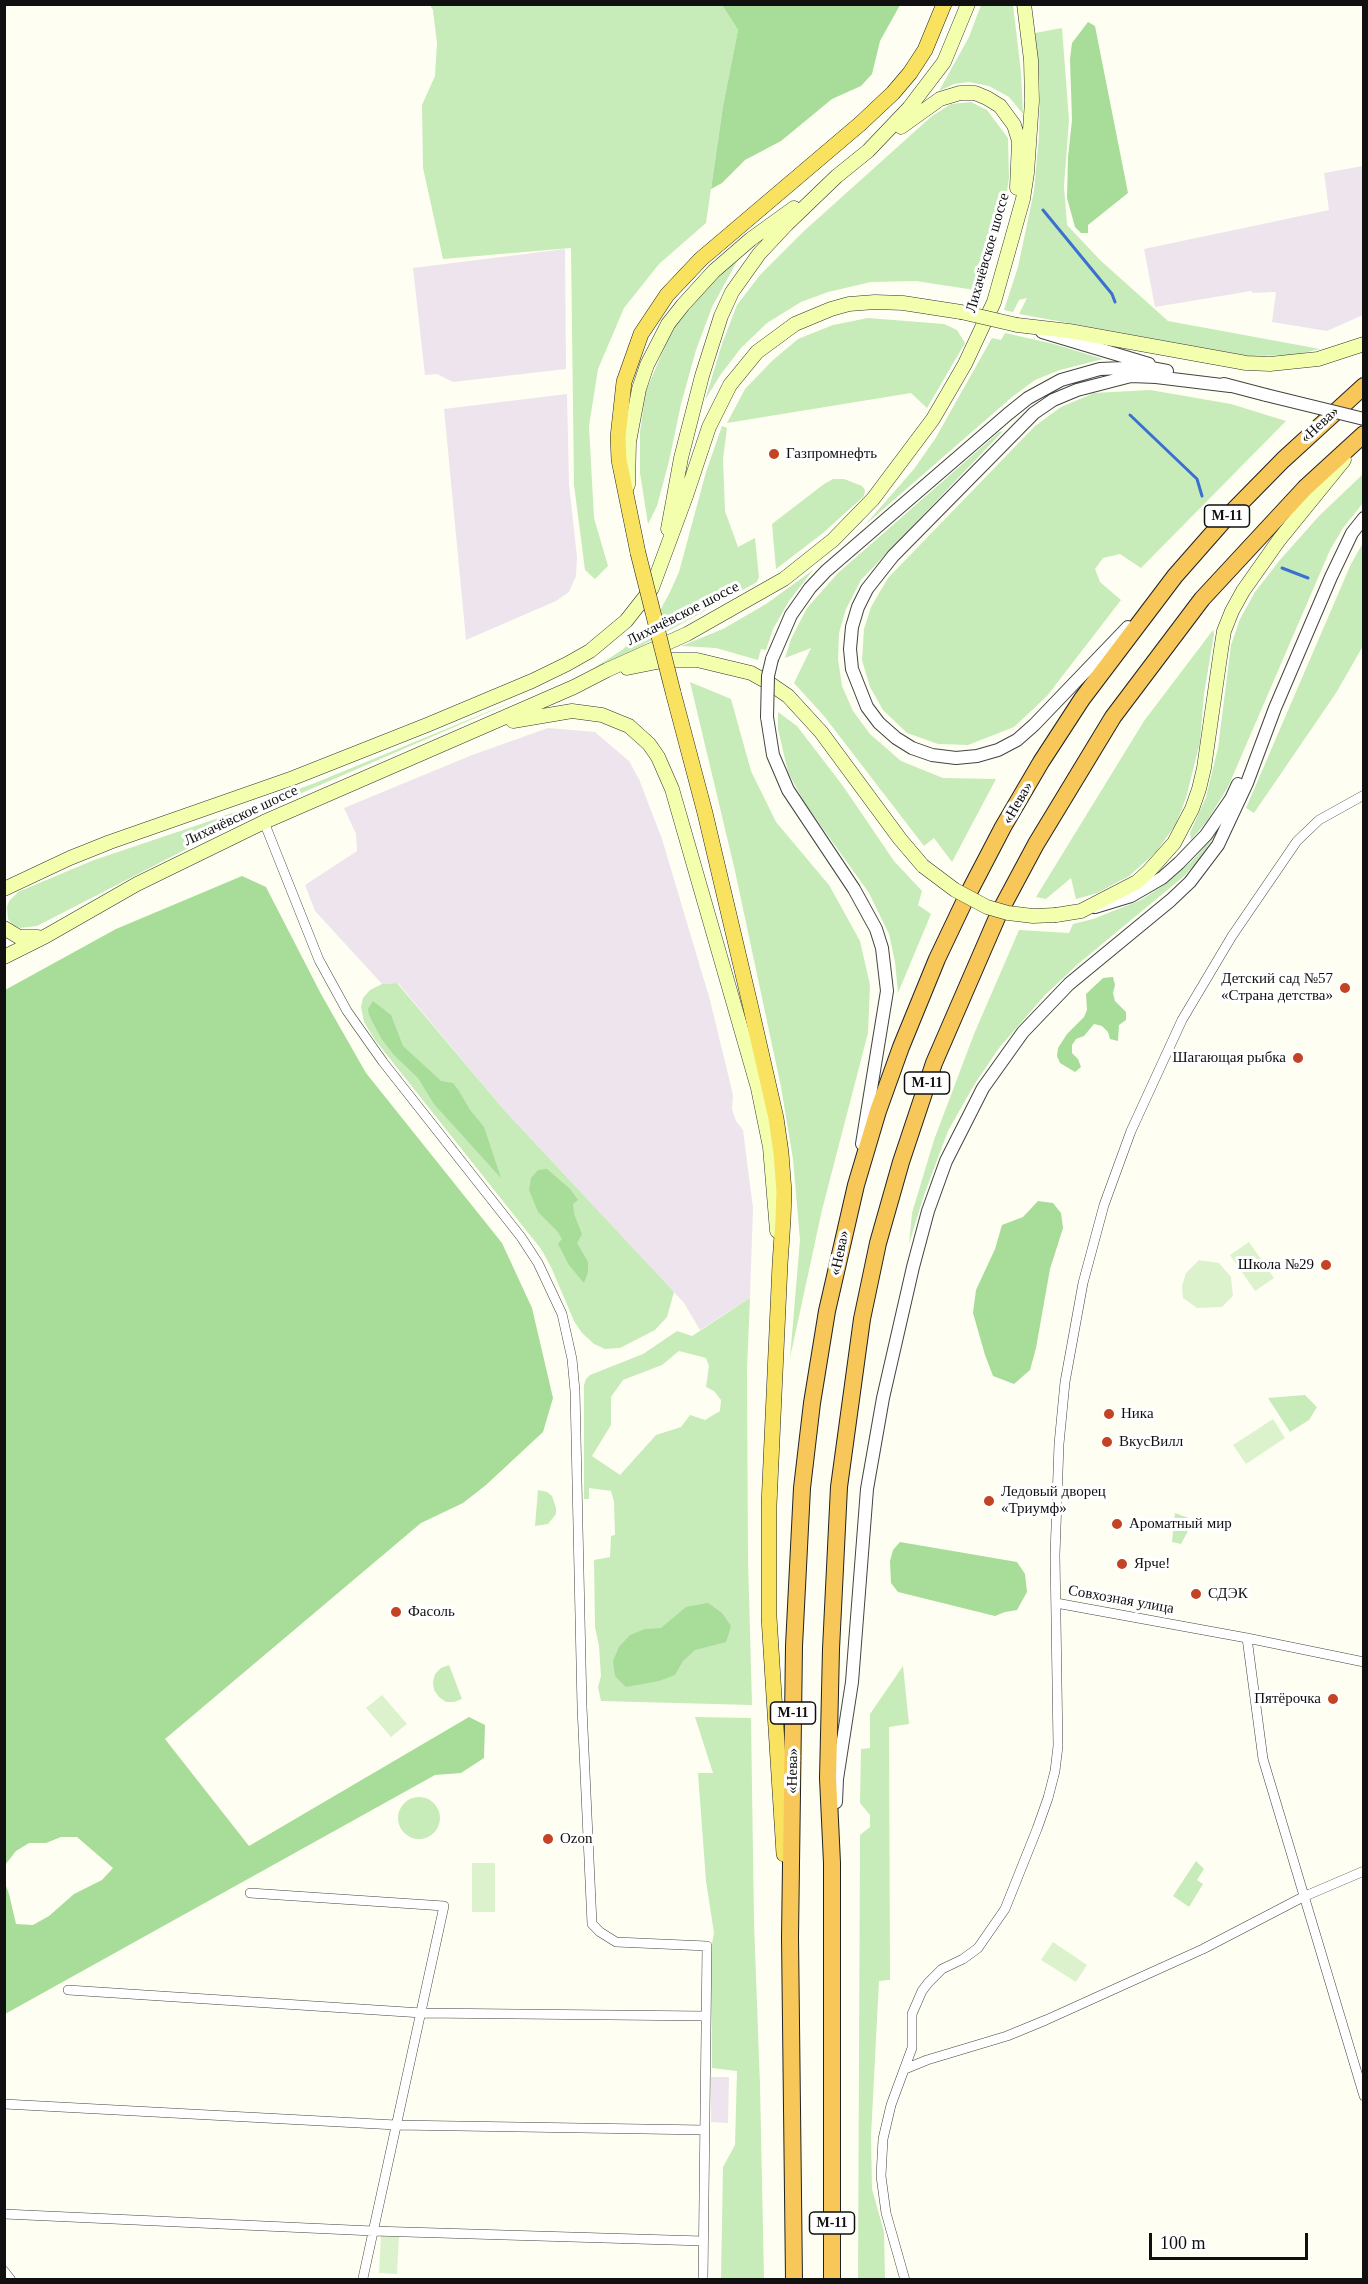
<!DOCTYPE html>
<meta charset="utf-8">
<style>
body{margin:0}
#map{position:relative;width:1368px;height:2284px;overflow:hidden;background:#fefff2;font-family:"Times New Roman",serif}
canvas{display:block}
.frame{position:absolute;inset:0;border:6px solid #101010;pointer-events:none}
.scale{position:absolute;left:1149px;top:2233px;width:159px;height:27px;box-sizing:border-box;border:3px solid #101010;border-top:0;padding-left:8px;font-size:18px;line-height:21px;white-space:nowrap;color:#101010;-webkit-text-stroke:4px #fff;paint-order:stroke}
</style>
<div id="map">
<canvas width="1368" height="2284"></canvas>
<div class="frame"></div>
<div class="scale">100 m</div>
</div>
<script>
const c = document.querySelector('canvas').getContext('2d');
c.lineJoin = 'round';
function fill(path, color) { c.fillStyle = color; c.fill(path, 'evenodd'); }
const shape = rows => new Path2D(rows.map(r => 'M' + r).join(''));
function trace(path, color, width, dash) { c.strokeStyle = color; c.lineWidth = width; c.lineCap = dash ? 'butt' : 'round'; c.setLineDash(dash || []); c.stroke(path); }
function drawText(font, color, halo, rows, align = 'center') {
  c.font = font + ' "Times New Roman",serif'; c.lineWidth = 6; c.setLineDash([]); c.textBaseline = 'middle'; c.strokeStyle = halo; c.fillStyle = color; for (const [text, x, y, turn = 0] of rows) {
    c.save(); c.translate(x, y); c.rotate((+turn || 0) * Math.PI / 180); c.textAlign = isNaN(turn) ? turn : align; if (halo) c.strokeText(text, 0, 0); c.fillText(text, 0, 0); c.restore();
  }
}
fill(shape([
 [1363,166,1363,315,1327,331,1272,322,1276,292,1273,292,1253,293,1251,291,1155,307,1144,249,1329,210,1324,173],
 [565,249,566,369,453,382,437,374,425,375,413,268],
 [567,394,569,484,577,557,576,576,569,592,556,601,466,640,444,409],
 [548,728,595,732,629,761,639,779,662,839,710,1000,733,1095,732,1109,736,1121,743,1130,753,1208,750,1298,700,1330,684,1303,505,1111,398,983,382,984,315,911,305,885,357,851,356,834,344,808,472,755],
 [711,2077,729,2077,728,2123,711,2122]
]), '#eee4ed');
fill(shape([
 [430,5,722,5,738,30,723,106,706,223,659,264,624,308,598,369,589,426,594,518,608,566,595,579,585,570,574,485,571,248,443,259,423,168,422,105,435,76,437,43,433,10],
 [981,5,1013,5,1021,72,1023,114,1009,97,989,86,969,82,954,84,939,91,969,37],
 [1062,28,1069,120,1064,186,1067,225,1100,260,1168,321,1320,349,1295,355,1249,356,1019,314,1027,298,1019,300,1013,312,1004,310,1018,267,1034,191,1039,136,1040,89,1035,33],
 [971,102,987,110,1008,138,1009,177,1004,213,983,284,975,290,916,281,871,282,828,292,801,302,767,323,741,348,721,374,705,400,722,344,737,305,760,275,804,231,932,116,951,104],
 [740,256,712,307,696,350,681,404,669,461,657,506,648,524,640,473,640,432,646,391,671,332,709,286],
 [868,318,944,324,957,330,965,343,927,408,911,393,727,423,745,389,772,361,798,339,833,325],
 [1005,333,1054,344,1103,359,1060,370,1035,380,1012,397,865,525,914,469,935,439,992,338,1001,340],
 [1150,390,1231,404,1286,421,1141,568,1120,554,1103,558,1095,569,1100,582,1121,600,1047,696,1014,727,968,745,938,744,907,733,883,710,870,687,862,660,864,629,871,607,888,578,1035,426,1061,407,1094,393],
 [722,426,727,428,723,459,725,511,738,547,755,538,759,577,757,582,641,646,594,668,622,650,643,632,657,616,670,592,679,572,706,472],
 [1003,431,861,580,846,609,839,633,838,659,842,686,853,711,870,734,901,761,943,778,996,779,952,862,934,838,924,846,824,716,794,683,811,648,785,658,791,639,807,608,838,573,999,432],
 [1363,474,1363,503,1343,528,1330,550,1228,787,1207,821,1191,840,1190,833,1206,797,1218,748,1231,645,1240,619,1255,592,1279,561,1319,516],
 [833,479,844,479,862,486,865,490,864,496,823,533,776,569,772,524,824,484],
 [1363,543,1363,646,1336,693,1254,813,1246,808,1351,564],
 [813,570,789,601,773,629,766,650,761,649,758,660,716,648,681,646,723,629,766,604],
 [1213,630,1214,634,1204,694,1200,742,1186,798,1176,824,1156,852,1129,876,1097,893,1076,899,1071,878,1046,899,1036,897,1144,721],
 [690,682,731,699,751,771,776,822,829,885,860,941,870,985,868,1033,822,1210,790,1358,800,1240,793,1159,781,1087,735,871],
 [526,696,297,795,202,841,37,926,20,928,13,925,8,919,7,907,9,901,18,892,94,860,207,822,315,783],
 [778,712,797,726,843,786,894,861,922,891,918,905,931,914,898,993,895,962,889,934,869,893,804,802,788,772,778,729],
 [1218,831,1198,861,1183,877,1078,964,1045,995,999,1048,974,1085,948,1131,924,1195,909,1244,912,1213,934,1140,974,1034,1019,930,1069,933,1073,924,1093,919,1141,900,1167,883,1192,861],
 [397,983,505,1111,674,1292,667,1317,655,1330,620,1348,605,1349,594,1344,582,1333,574,1321,551,1267,541,1249,375,1040,364,1022,361,1007,363,998,370,990,382,984],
 [750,1298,747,1369,748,1559,752,1705,601,1701,598,1687,601,1676,599,1646,595,1627,594,1560,610,1557,611,1536,615,1535,614,1502,611,1491,589,1488,589,1499,584,1499,584,1385,586,1379,590,1375,643,1354,677,1331,692,1336],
 [679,1351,706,1358,709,1366,706,1387,714,1391,721,1400,720,1411,705,1420,690,1415,681,1427,656,1435,620,1475,592,1456,611,1425,611,1397,623,1380,662,1365],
 [1305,1395,1317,1407,1309,1420,1290,1432,1268,1398],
 [538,1490,547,1492,552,1496,556,1508,556,1514,548,1524,535,1526],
 [1175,1513,1194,1520,1181,1544,1172,1542],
 [449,1665,462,1699,454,1702,446,1702,439,1697,434,1690,433,1682,435,1674,441,1668],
 [903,1666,909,1724,889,1727,890,1980,879,1981,871,2136,872,2189,884,2232,885,2279,858,2279,860,1835,870,1827,870,1815,860,1803,861,1749,870,1748,870,1714],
 [695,1717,751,1718,754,1923,760,2085,764,2279,721,2279,723,2167,735,2145,737,2071,712,2068,711,1949,714,1933,706,1881,698,1773,713,1773],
 '398 1818a21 21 0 1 1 42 0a21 21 0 1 1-42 0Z',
 [1196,1861,1204,1869,1197,1880,1203,1884,1189,1907,1173,1896]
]), '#c8ebba');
fill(shape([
 [722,5,900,5,880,41,872,74,861,86,832,99,781,141,745,160,722,183,711,189,723,106,738,30],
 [1088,22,1095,26,1128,193,1088,225,1088,233,1081,233,1075,227,1067,198,1068,157,1072,120,1070,59,1072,43],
 [242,876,266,887,321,994,366,1073,502,1243,532,1308,553,1398,543,1432,486,1485,463,1503,421,1523,165,1739,249,1846,469,1717,485,1725,484,1758,461,1773,435,1775,5,2014,5,1883,9,1894,16,1924,33,1925,49,1916,74,1894,102,1880,113,1868,77,1837,61,1837,46,1843,29,1843,16,1851,5,1865,5,990,116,929],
 [1113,977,1115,985,1113,993,1115,1001,1126,1012,1126,1020,1119,1025,1118,1041,1110,1039,1108,1032,1102,1026,1094,1024,1084,1036,1076,1039,1072,1045,1072,1053,1078,1059,1081,1067,1075,1072,1060,1063,1057,1056,1058,1048,1067,1034,1084,1017,1087,1010,1086,994,1103,978],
 [373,1001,391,1015,403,1046,441,1081,453,1083,459,1091,470,1110,484,1127,501,1178,434,1104,418,1078,394,1055,381,1038,369,1015,368,1009],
 [547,1169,570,1189,578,1200,573,1204,574,1214,582,1234,577,1243,588,1262,588,1272,584,1283,569,1265,558,1244,562,1239,558,1232,538,1212,529,1190,531,1178,538,1170],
 [1038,1201,1053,1203,1061,1213,1063,1228,1050,1269,1036,1348,1030,1370,1014,1384,993,1376,985,1355,973,1313,976,1290,995,1249,1002,1225,1023,1217],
 [900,1542,1017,1562,1025,1574,1027,1592,1017,1610,1005,1612,995,1616,898,1592,891,1583,890,1561,893,1550],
 [708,1603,722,1613,731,1626,726,1642,695,1650,683,1661,675,1675,659,1681,626,1687,615,1676,613,1661,619,1647,630,1635,645,1629,661,1628,686,1607]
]), '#a7dc99');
fill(shape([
 [1249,1242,1274,1278,1255,1291,1230,1255],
 [1199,1260,1219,1263,1231,1277,1233,1296,1222,1307,1197,1308,1183,1298,1182,1286,1186,1273],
 [1273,1419,1285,1438,1246,1464,1233,1445],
 [382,1695,407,1724,391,1737,366,1708],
 [472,1863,495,1863,495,1912,472,1912],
 [1053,1942,1087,1965,1076,1982,1041,1960],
 [381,2236,399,2237,397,2274,379,2273]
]), '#dcf2cd');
trace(shape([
 [1043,210,1112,294,1115,302],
 [1130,415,1197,479,1202,496],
 [1282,568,1308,578]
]), '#3b70d0', 3);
const minor = shape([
 [264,822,319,960,347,1011,383,1062,521,1237,538,1263,562,1314,572,1359,575,1391,582,1707,592,1924,600,1932,616,1942,707,1946,703,2280],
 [1056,1603,1247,1638,1364,1662],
 [1247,1638,1263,1759,1364,2096],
 [250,1893,444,1906,363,2278],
 [68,1990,422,2013,705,2016],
 [905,2069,927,2060,1007,2036,1046,2020,1203,1949,1303,1897,1364,1871],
 [4,2104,396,2125,705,2130],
 [4,2214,373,2231,703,2241],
 [4,2271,11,2280],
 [905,2280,886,2213,881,2176,883,2139,891,2105,912,2048,912,2014,922,1991,928,1983,942,1969,963,1959,978,1948,1005,1909,1037,1829,1048,1798,1055,1771,1058,1746,1055,1555,1059,1444,1065,1382,1083,1283,1104,1205,1131,1131,1182,1020,1232,936,1297,841,1319,820,1364,795]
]);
const tertiary = shape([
 [1042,332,1149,364],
 [1224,384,1266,395],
 [1128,627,1034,725,1017,740,998,750,977,756,956,758,932,755,912,748,896,738,879,723,867,707,852,669,850,649,852,627,858,607,867,589,893,556,1034,413,1053,400,1077,390,1131,376,1156,377,1230,386],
 [772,659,791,615,810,588,826,571,1008,414,1028,398,1061,380,1100,369,1146,367,1167,371],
 [767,717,773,755,788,790,854,889,876,929,882,948,887,991,862,1144],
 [1095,907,1131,896,1162,878,1179,863,1206,835,1231,799,1238,784],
 [836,1802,837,1779,852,1682,867,1489,883,1398,913,1267,928,1211,946,1161,983,1088,1023,1032,1069,984,1171,900,1190,882,1218,845,1247,783,1275,708,1331,577,1352,533,1364,518]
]);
const secondary = shape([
 [901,127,940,99,960,93,975,93,987,98,1000,106,1014,125,1019,141,1017,188],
 [1017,325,1069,331,1246,363,1270,364,1318,359,1364,344],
 [628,485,629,442,639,389,647,365,668,324,683,305,714,271,751,239,794,208],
 [668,529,681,458,702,376,721,316,732,292,759,254,787,224,837,176,868,151,909,108,944,62,968,4],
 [627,668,667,660,697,660,751,673,769,683,788,696,821,732,900,839,923,866],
 [513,721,572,711,602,715,629,726,649,744,658,757,672,789,758,1088,770,1147,777,1231],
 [4,889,70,858,110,842,293,778,427,725,532,681,567,664,590,651,626,621,652,588,686,496,709,427,730,385,757,352,795,324,831,309,849,304,875,302,903,303,961,312],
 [1056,915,1081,911,1137,882,1149,871,1174,843,1192,809,1199,789,1204,768,1221,650,1224,631,1232,611,1243,591,1279,540,1344,460],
 [4,928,19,937,38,937],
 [4,957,46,936,137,884,264,822,574,687,607,670,687,634,784,579,833,540,873,499,933,419,965,364,994,302,1023,199,1027,173,1032,101,1031,60,1024,4]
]);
const trunk = shape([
 [638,553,619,460,618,437,624,382,641,334,667,295,701,259,860,124,893,93,910,73,925,50,944,4],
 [673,692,705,813,750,1004,776,1118,781,1153,784,1192,783,1220,780,1264,769,1505,769,1617,784,1854]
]);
const motorway = shape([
 [794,2280,790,1937,794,1646,802,1488,812,1403,827,1311,856,1185,878,1111,901,1047,937,959,966,898,1003,827,1041,762,1082,699,1175,576,1226,518,1283,460,1364,386],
 [832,2280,832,1863,828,1778,831,1649,839,1487,862,1319,878,1243,901,1162,934,1063,999,913,1036,844,1113,717,1202,599,1305,488,1364,434]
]);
trace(minor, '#434343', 10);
trace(tertiary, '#434343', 14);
trace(secondary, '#323232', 15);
trace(trunk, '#212121', 16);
trace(motorway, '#212121', 18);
trace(minor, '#fff', 9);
trace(tertiary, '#fff', 12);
trace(secondary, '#f4ffad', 14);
trace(trunk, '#f8e260', 15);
trace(motorway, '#f7c859', 16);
const tertiaryBridge = shape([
 [1266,395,1364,419],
 [767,717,768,676,772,659]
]);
const secondaryBridge = shape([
 [961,312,1017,325],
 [923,866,955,890,987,907,1008,913,1033,916,1056,915]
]);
const trunkBridge = shape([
 [638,553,673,692]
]);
trace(tertiaryBridge, '#434343', 14, []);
trace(secondaryBridge, '#323232', 15, []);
trace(trunkBridge, '#212121', 16, []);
trace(tertiaryBridge, '#fff', 12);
trace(secondaryBridge, '#f4ffad', 14);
trace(trunkBridge, '#f8e260', 15);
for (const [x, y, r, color] of [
 [774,454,6,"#c44324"],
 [1345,988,6,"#c44324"],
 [1298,1058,6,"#c44324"],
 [1326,1265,6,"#c44324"],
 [1109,1414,6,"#c44324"],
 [1107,1442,6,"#c44324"],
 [989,1501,6,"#c44324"],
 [1117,1524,6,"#c44324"],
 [1122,1564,6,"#c44324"],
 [1196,1594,6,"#c44324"],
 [396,1612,6,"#c44324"],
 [1333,1699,6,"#c44324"],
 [548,1839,6,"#c44324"]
]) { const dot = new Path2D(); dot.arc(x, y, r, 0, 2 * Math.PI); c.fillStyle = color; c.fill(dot); trace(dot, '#fff', 2); }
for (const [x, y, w] of [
 [1227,516,45],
 [927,1083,45],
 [793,1713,45],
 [832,2223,45]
]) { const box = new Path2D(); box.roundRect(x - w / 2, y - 11, w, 22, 4.5); c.fillStyle = '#fff'; c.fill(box); trace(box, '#101010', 1.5); }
drawText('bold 14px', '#101010', null, [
 ["М-11",1227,516],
 ["М-11",927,1083],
 ["М-11",793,1713],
 ["М-11",832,2223]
]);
drawText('15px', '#101010', '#fff', [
 ["Лихачёвское шоссе",988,253,-74],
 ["«Нева»",1320,425,-43],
 ["Лихачёвское шоссе",683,614,-27],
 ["«Нева»",1018,803,-60],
 ["Лихачёвское шоссе",241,816,-25],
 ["«Нева»",840,1253,-78],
 ["Совхозная улица",1121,1600,10],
 ["«Нева»",793,1771,-89]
]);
drawText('15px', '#101010', '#fff', [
 ["Газпромнефть",786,454],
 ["Детский сад №57",1333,979,"right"],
 ["«Страна детства»",1333,996,"right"],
 ["Шагающая рыбка",1286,1058,"right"],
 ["Школа №29",1314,1265,"right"],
 ["Ника",1121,1414],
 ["ВкусВилл",1119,1442],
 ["Ледовый дворец",1001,1492],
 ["«Триумф»",1001,1509],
 ["Ароматный мир",1129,1524],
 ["Ярче!",1134,1564],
 ["СДЭК",1208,1594],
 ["Фасоль",408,1612],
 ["Пятёрочка",1321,1699,"right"],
 ["Ozon",560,1839]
], 'left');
</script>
